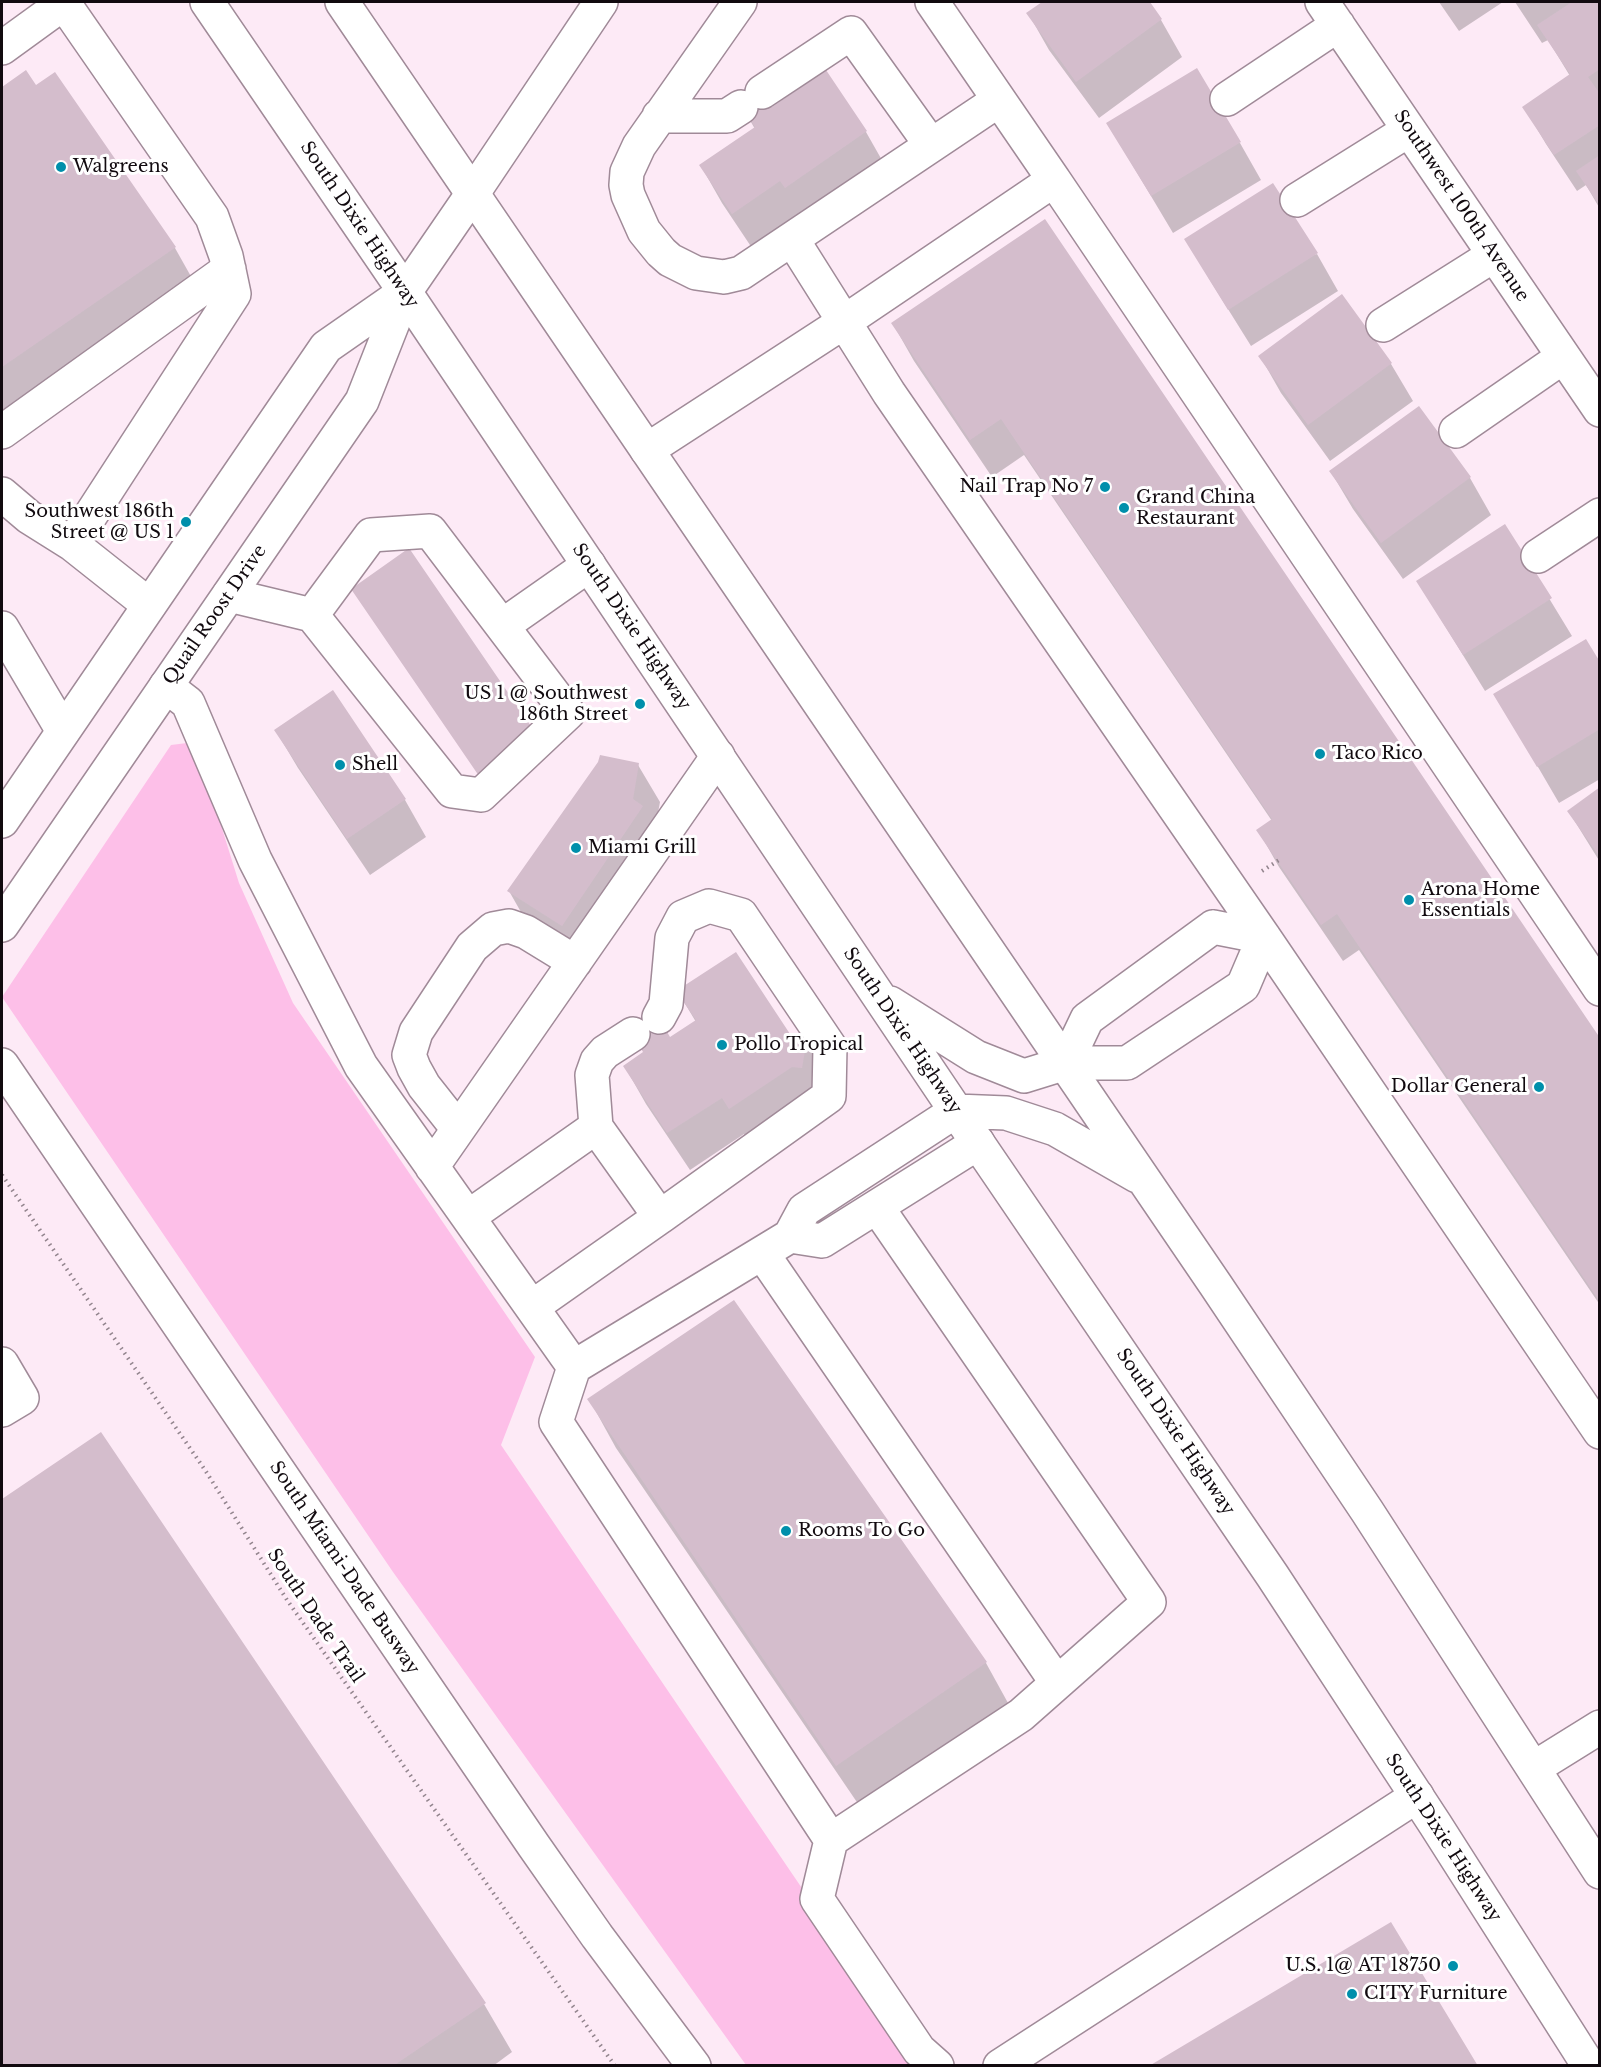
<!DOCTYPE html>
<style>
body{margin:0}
#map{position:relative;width:1601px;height:2067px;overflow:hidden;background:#fdeaf6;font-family:"Libre Baskerville",serif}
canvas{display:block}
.frame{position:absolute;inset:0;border:3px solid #110a0f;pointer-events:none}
</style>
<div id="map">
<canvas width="1601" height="2067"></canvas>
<div class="frame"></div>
</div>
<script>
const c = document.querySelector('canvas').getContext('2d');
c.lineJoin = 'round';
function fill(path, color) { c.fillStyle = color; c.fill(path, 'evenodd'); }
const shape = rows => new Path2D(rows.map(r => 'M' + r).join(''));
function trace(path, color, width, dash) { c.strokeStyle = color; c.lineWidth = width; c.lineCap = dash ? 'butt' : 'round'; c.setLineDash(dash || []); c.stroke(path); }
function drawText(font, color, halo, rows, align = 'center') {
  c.font = font + ' "Libre Baskerville",serif'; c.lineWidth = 6; c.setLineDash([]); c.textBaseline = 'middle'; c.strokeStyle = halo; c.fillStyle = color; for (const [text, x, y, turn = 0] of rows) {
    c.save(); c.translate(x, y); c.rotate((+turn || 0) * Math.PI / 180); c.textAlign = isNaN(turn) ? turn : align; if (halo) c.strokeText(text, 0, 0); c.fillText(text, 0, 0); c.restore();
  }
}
fill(shape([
 [195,742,239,883,293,1003,535,1357,501,1445,922,2065,746,2065,393,1572,2,997,171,745]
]), '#fdbfe8');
fill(shape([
 [1044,2,1148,2,1161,20,1182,57,1099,118,1049,50,1028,13],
 [1439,2,1503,2,1459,31],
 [1515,2,1596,2,1600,6,1600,209,1586,185,1577,191,1546,144,1524,107,1570,76,1548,40,1542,43],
 [26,72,36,87,175,248,202,296,2,434,2,89],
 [825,72,866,132,887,169,754,251,722,203,701,166,755,129,737,98,771,109],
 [1108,124,1240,143,1261,180,1173,233],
 [1044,221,1600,1040,1600,1305,1359,950,1343,961,1279,867,1258,830,1272,821,1024,455,992,477,914,361,893,324],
 [1317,254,1338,291,1251,346,1208,277],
 [1341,296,1391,364,1413,401,1330,461,1281,393,1260,356],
 [1419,408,1470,478,1491,515,1403,579,1353,509,1331,472],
 [1505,526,1572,636,1485,691,1418,582],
 [1600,665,1600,779,1559,803,1517,731],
 [333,693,405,800,426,837,370,875,298,768,276,731],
 [638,765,660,802,655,829,584,963,530,928,509,891],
 [1600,789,1600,862,1569,812],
 [678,992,791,1038,806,1039,827,1076,751,1145,744,1134,690,1170,646,1104,625,1067,696,1022],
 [734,1302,986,1663,1013,1712,865,1814,616,1448,589,1399],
 [101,1434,484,2004,512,2052,493,2066,2,2066,2,1501]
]), '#0003');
fill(shape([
 [1042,2,1150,2,1162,19,1076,82,1026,13],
 [1572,2,1598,2,1600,4,1600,69,1588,77,1600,94,1600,125,1554,155,1522,107,1570,74,1537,25],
 [1197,68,1241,142,1151,196,1106,123],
 [26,70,36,85,55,72,176,247,2,367,2,87],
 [826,70,867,131,785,188,780,181,732,214,699,165,755,127,735,98,756,83,772,107],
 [1600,155,1600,206,1576,171],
 [1273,183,1318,253,1228,310,1184,239],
 [1045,219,1600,1038,1600,1302,1337,914,1321,925,1256,830,1272,819,1001,419,970,440,891,323],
 [1342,294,1392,363,1308,425,1258,356],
 [1419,406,1471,477,1381,543,1329,471],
 [1505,524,1552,598,1463,655,1416,581],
 [409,548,537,735,479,776,351,589],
 [1586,639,1600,662,1600,729,1537,767,1493,694],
 [333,690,406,799,347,839,274,730],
 [600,755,639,763,633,799,643,806,562,926,507,891,598,762],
 [1600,787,1600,857,1567,811],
 [736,952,792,1037,807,1038,802,1068,792,1067,729,1109,722,1098,667,1133,623,1066,643,1052,631,1031,656,1013,670,1037,696,1020,676,991],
 [734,1300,987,1662,836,1766,587,1399],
 [101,1432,486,2003,393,2066,2,2066,2,1499],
 [1391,1922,1478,2066,1149,2066]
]), '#d4bdcc');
const minor = shape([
 [63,2,212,217,226,256,234,294,72,544,149,605],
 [740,2,639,146,627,172,626,185,628,195,644,231,661,252,670,260,696,273,724,277,741,273,999,100],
 [1322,2,1600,410],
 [2,48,64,3],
 [762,92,851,33,931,145],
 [1227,99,1338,25],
 [659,116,727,116,741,107],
 [1054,180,1600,989],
 [473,193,601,2],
 [1297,200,1409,130],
 [792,239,889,393,1264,937,1600,1432],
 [1383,325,1494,255],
 [1456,431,1563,357],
 [2,432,229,269],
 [647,450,844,322,1054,180,932,2],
 [2,494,29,517,72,544],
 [1538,556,1600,515],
 [229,595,312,615,371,535,430,531,568,713,481,795,452,791,312,615],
 [502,626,589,565],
 [2,628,63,731],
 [166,686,188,703,255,860,361,1066,574,1367,790,1236,804,1210,956,1111],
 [1213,927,1264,937,1243,986,1127,1063,1066,1063,1087,1019,1213,927],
 [659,1017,666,1004,672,938,683,917,709,906,741,915,830,1047,829,1096,660,1217],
 [2,1065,534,1846,597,1936,694,2066],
 [596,1127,592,1075,597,1061,605,1052,633,1034],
 [458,1129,424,1086,414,1068,409,1055,416,1032,472,947,493,929,509,926,526,932,575,962],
 [432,1167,718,756],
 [468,1217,596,1127,660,1217,532,1307],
 [790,1236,822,1241,978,1143],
 [762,1253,1057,1683],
 [2,1364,22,1398,2,1410],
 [574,1367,556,1422,831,1840,1021,1715,1149,1602,877,1207],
 [1534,1768,1600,1727],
 [831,1840,817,1899,919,2050,937,2066],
 [1000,2066,1417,1796]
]);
const major = shape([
 [2,821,326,347,405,292],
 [2,925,362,401,405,292,473,193]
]);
const highway = shape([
 [207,2,405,292,956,1111,1272,1575,1435,1824,1589,2066],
 [342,2,1215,1284,1367,1511,1600,1872],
 [890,1003,976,1057,1024,1076,1066,1063],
 [956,1111,1006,1113,1055,1129,1137,1176]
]);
trace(minor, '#a08a98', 36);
trace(major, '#a08a98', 36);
trace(highway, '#a08a98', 36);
trace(shape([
 [1262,871,1279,860],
 [2,1175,205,1470,287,1600,615,2066]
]), '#93858e', 4, [1.5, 4.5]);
trace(minor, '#fff', 33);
trace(major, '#fff', 33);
trace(highway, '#fff', 33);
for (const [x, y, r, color] of [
 [61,167,6,"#008fab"],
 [1105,487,6,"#008fab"],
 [1124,508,6,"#008fab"],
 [186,522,6,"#008fab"],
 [640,704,6,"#008fab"],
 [1320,754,6,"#008fab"],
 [340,765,6,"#008fab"],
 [576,848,6,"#008fab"],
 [1409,900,6,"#008fab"],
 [722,1045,6,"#008fab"],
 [1539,1087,6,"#008fab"],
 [786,1531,6,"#008fab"],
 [1453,1966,6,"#008fab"],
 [1352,1994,6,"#008fab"]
]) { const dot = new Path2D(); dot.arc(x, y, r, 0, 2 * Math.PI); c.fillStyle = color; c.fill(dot); trace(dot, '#fff', 2); }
drawText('18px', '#110a0f', '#fff', [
 ["Walgreens",73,167],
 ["Nail Trap No 7",1093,487,"right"],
 ["Grand China",1136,498],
 ["Restaurant",1136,519],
 ["Southwest 186th",174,512,"right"],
 ["Street @ US 1",174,533,"right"],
 ["US 1 @ Southwest",628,694,"right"],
 ["186th Street",628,715,"right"],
 ["Taco Rico",1332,754],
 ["Shell",352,765],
 ["Miami Grill",588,848],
 ["Arona Home",1421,890],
 ["Essentials",1421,911],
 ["Pollo Tropical",734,1045],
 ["Dollar General",1527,1087,"right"],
 ["Rooms To Go",798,1531],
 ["U.S. 1@ AT 18750",1441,1966,"right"],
 ["CITY Furniture",1364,1994]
], 'left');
drawText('18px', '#110a0f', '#fff', [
 ["Southwest 100th Avenue",1461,206,56],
 ["South Dixie Highway",359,225,56],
 ["Quail Roost Drive",215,615,-55],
 ["South Dixie Highway",631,627,56],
 ["South Dixie Highway",902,1031,56],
 ["South Dixie Highway",1175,1432,56],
 ["South Miami-Dade Busway",344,1568,56],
 ["South Dade Trail",315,1616,56],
 ["South Dixie Highway",1443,1838,57]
]);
</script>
